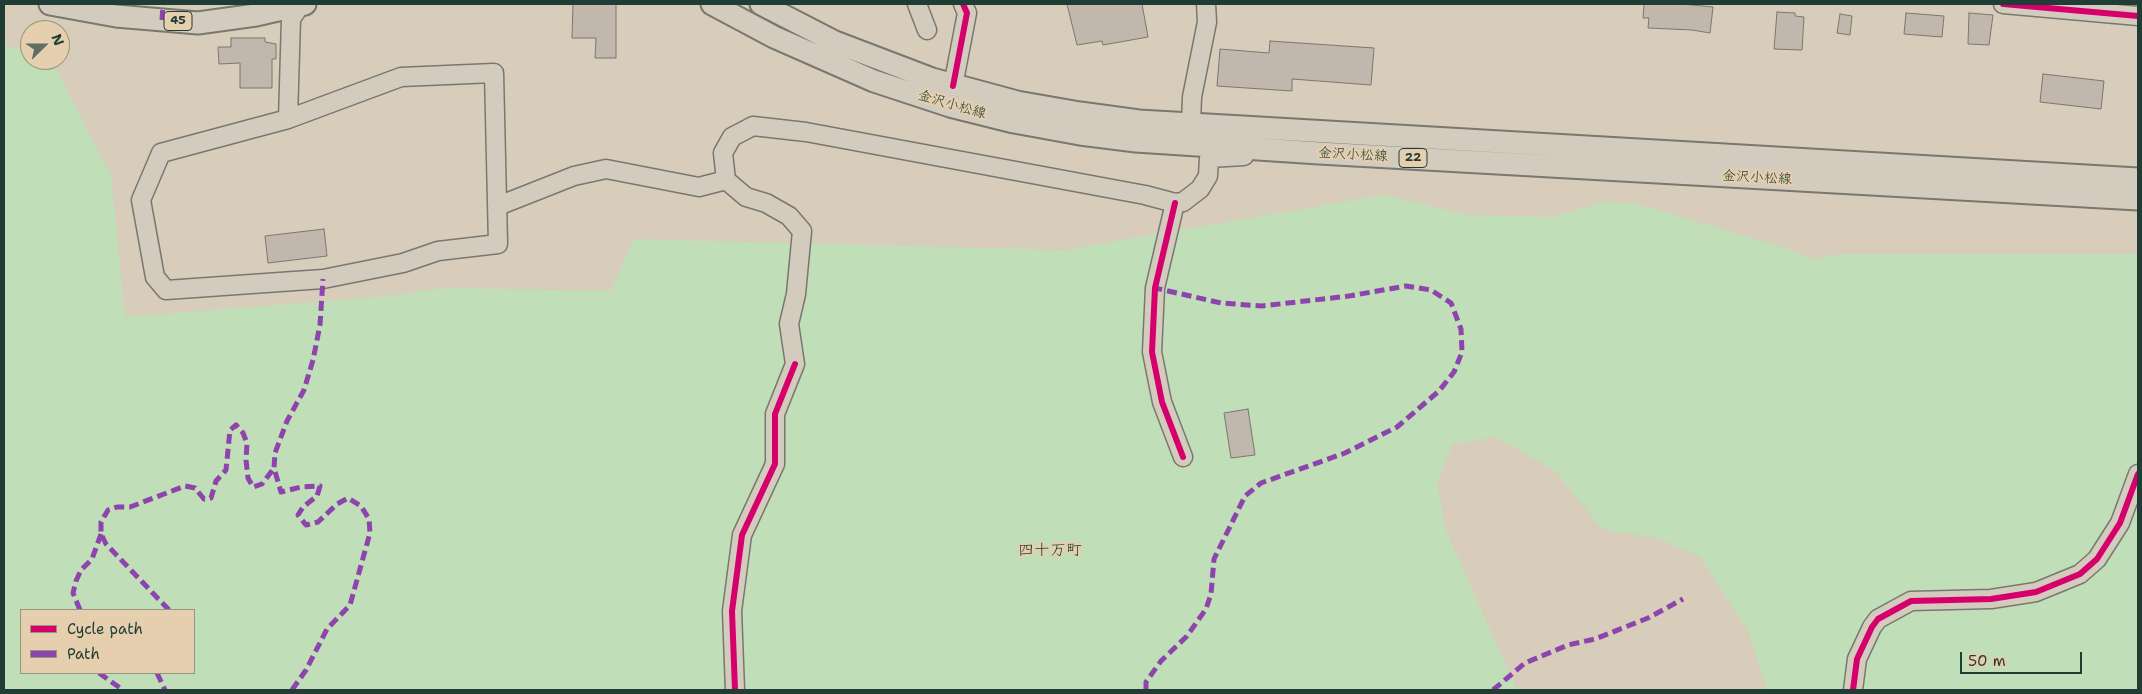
<!DOCTYPE html>
<meta charset="utf-8">
<style>
body{margin:0}
#map{position:relative;width:2142px;height:694px;overflow:hidden;background:#d8ccbb;font-family:"Shantell Sans",sans-serif}
canvas{display:block}
.frame{position:absolute;inset:0;border:5px solid #1f3d34;pointer-events:none}
.legend{position:absolute;left:20px;top:609px;width:175px;height:65px;box-sizing:border-box;background:#e5cfae;border:1px solid #96957d;margin:0;padding:6px 9px;list-style:none;font-size:15px;color:#1f3d34}
.legend li{display:flex;align-items:center;gap:10px;height:25px}
.legend b{width:25px;border:1px solid #96957d}
.north{position:absolute;left:20px;top:20px;width:50px;height:50px;box-sizing:border-box;background:#e5cfae;border:1px solid #96957d;border-radius:50%;rotate:68deg;font-size:14px;font-weight:700;line-height:20px;text-align:center;color:#1f3d34}
.north::after{content:'';display:block;margin:auto;width:18px;height:22px;background:#606f63;clip-path:polygon(50% 0,100% 100%,50% 72%,0 100%)}
.scale{position:absolute;left:1960px;top:652px;width:122px;height:22px;box-sizing:border-box;border:2px solid #1f3d34;border-top:0;padding-left:6px;font-size:15px;line-height:18px;white-space:nowrap;color:#1f3d34;-webkit-text-stroke:4px #e5cfae;paint-order:stroke}
</style>
<div id="map">
<canvas width="2142" height="694"></canvas>
<div class="frame"></div>
<ul class="legend">
<li><b style="height:6px;background:#d6006c"></b>Cycle path</li>
<li><b style="height:6px;background:#8e44ad"></b>Path</li>
</ul>
<div class="north">N</div>
<div class="scale">50 m</div>
</div>
<script>
const c = document.querySelector('canvas').getContext('2d');
c.lineJoin = 'round';
function fill(path, color) { c.fillStyle = color; c.fill(path, 'evenodd'); }
const shape = rows => new Path2D(rows.map(r => 'M' + r).join(''));
function trace(path, color, width, dash) { c.strokeStyle = color; c.lineWidth = width; c.lineCap = dash ? 'butt' : 'round'; c.setLineDash(dash || []); c.stroke(path); }
function drawText(font, color, halo, rows, align = 'center') {
  c.font = font + ' "Shantell Sans","Klee One",sans-serif'; c.lineWidth = 4; c.setLineDash([]); c.textBaseline = 'middle'; c.strokeStyle = halo; c.fillStyle = color; for (const [text, x, y, turn = 0] of rows) {
    c.save(); c.translate(x, y); c.rotate((+turn || 0) * Math.PI / 180); c.textAlign = isNaN(turn) ? turn : align; if (halo) c.strokeText(text, 0, 0); c.fillText(text, 0, 0); c.restore();
  }
}
fill(shape([
 [4,45,30,53,30,60,51,60,111,175,125,317,388,296,445,288,611,291,634,239,1065,250,1384,195,1469,215,1552,217,1607,201,1641,205,1788,249,1812,259,1841,254,2138,254,2138,690,1767,690,1748,630,1700,557,1657,538,1602,529,1555,471,1496,437,1453,444,1437,481,1445,528,1517,690,4,690],
 [21,610,194,610,194,673,21,673]
]), '#c0deb7');
const building = shape([
 [573,4,616,4,616,58,595,58,596,38,572,38,573,4],
 [1067,4,1142,4,1148,37,1103,45,1102,41,1077,45,1067,4],
 [1644,4,1682,4,1713,7,1710,33,1692,30,1648,28,1649,18,1643,18,1644,4],
 [1777,12,1795,13,1795,16,1804,17,1802,50,1774,49,1777,12],
 [1906,13,1944,16,1942,37,1904,34,1906,13],
 [1969,13,1993,15,1989,45,1968,44,1969,13],
 [1840,14,1852,16,1850,35,1837,33,1840,14],
 [231,38,265,38,265,42,276,44,276,59,272,59,272,88,240,88,240,63,219,64,218,47,231,47,231,38],
 [1270,41,1374,48,1371,85,1292,79,1292,91,1217,86,1220,49,1269,53,1270,41],
 [2043,74,2104,81,2101,109,2040,102,2043,74],
 [324,229,327,256,268,263,265,236,324,229],
 [1248,409,1255,455,1231,458,1224,413,1248,409]
]);
fill(building, '#c1b7ac');
trace(building, '#78786f', 1);
const minor = shape([
 [917,4,927,30],
 [2003,4,2138,16],
 [953,86,967,13,963,4],
 [288,119,401,77,494,73,498,244,438,251,403,263,323,279,166,290,155,277,141,200,161,153,288,119,291,19,301,4],
 [1191,123,1192,97,1207,22,1206,4],
 [1175,203,1155,288,1152,352,1162,402,1183,457],
 [498,206,574,176,606,169,699,187,726,180],
 [735,690,732,611,742,535,775,464,775,414,795,364,789,324,796,294,802,231,789,216,766,203,746,197,726,180,723,153,732,137,753,126,806,132,1145,195,1175,203,1183,202,1200,189,1208,176,1209,158,1244,156],
 [1853,690,1857,659,1872,627,1878,619,1911,601,1991,599,2036,592,2080,574,2097,559,2120,523,2138,474]
]);
const major = shape([
 [50,4,116,16,198,23,256,15,305,4],
 [712,4,774,37,874,81,950,106,1014,122,1080,134,1136,141,1319,153,2138,199],
 [761,4,835,42,932,79,1017,102,1080,113,1139,121,2138,179]
]);
trace(minor, '#78786f', 21);
trace(major, '#78786f', 25);
trace(minor, '#d4cbbf', 18);
trace(major, '#d4cbbf', 21);
trace(shape([
 [162,20,163,4],
 [80,610,73,593,76,581,81,570,92,559,101,534],
 [169,610,106,544,101,534,101,522,108,510,117,507,130,507,185,486,195,488,204,499,211,498,216,481,226,470,230,430,236,425,243,433,247,443,246,460,248,478,253,487,262,484,274,468],
 [99,673,123,690],
 [157,673,165,690],
 [292,690,306,670,327,629,350,605,370,533,369,519,361,506,348,498,337,504,318,522,306,525,298,515,303,507,317,496,320,486,301,487,281,492,274,468,275,453,287,421,304,390,313,360,320,325,323,279],
 [1146,690,1146,682,1161,661,1187,636,1206,609,1211,594,1214,559,1245,496,1261,483,1345,453,1397,427,1439,391,1454,372,1462,352,1461,329,1451,303,1431,290,1406,286,1349,296,1262,306,1221,303,1155,288],
 [1493,690,1525,663,1568,645,1595,639,1648,618,1683,599]
]), '#8e44ad', 5, [10, 5]);
trace(shape([
 [2003,4,2138,16],
 [953,86,967,13,963,4],
 [1175,203,1155,288,1152,352,1162,402,1183,457],
 [735,690,732,611,742,535,775,464,775,414,795,364],
 [1853,690,1857,659,1872,627,1878,619,1911,601,1991,599,2036,592,2080,574,2097,559,2120,523,2138,474]
]), '#d6006c', 6);
for (const [x, y, w] of [
 [178,21,28],
 [1413,158,28]
]) { const box = new Path2D(); box.roundRect(x - w / 2, y - 9.5, w, 19, 4); c.fillStyle = '#e5cfae'; c.fill(box); trace(box, '#1f3d34', 1); }
drawText('bold 12px', '#1f3d34', null, [
 ["45",178,21],
 ["22",1413,158]
]);
drawText('14px', '#1f3d34', '#e5cfae', [
 ["金沢小松線",952,105,16],
 ["金沢小松線",1353,155,3],
 ["金沢小松線",1757,178,3]
]);
drawText('16px', '#1f3d34', '#e5cfae', [
 ["四十万町",1050,551]
]);
</script>
